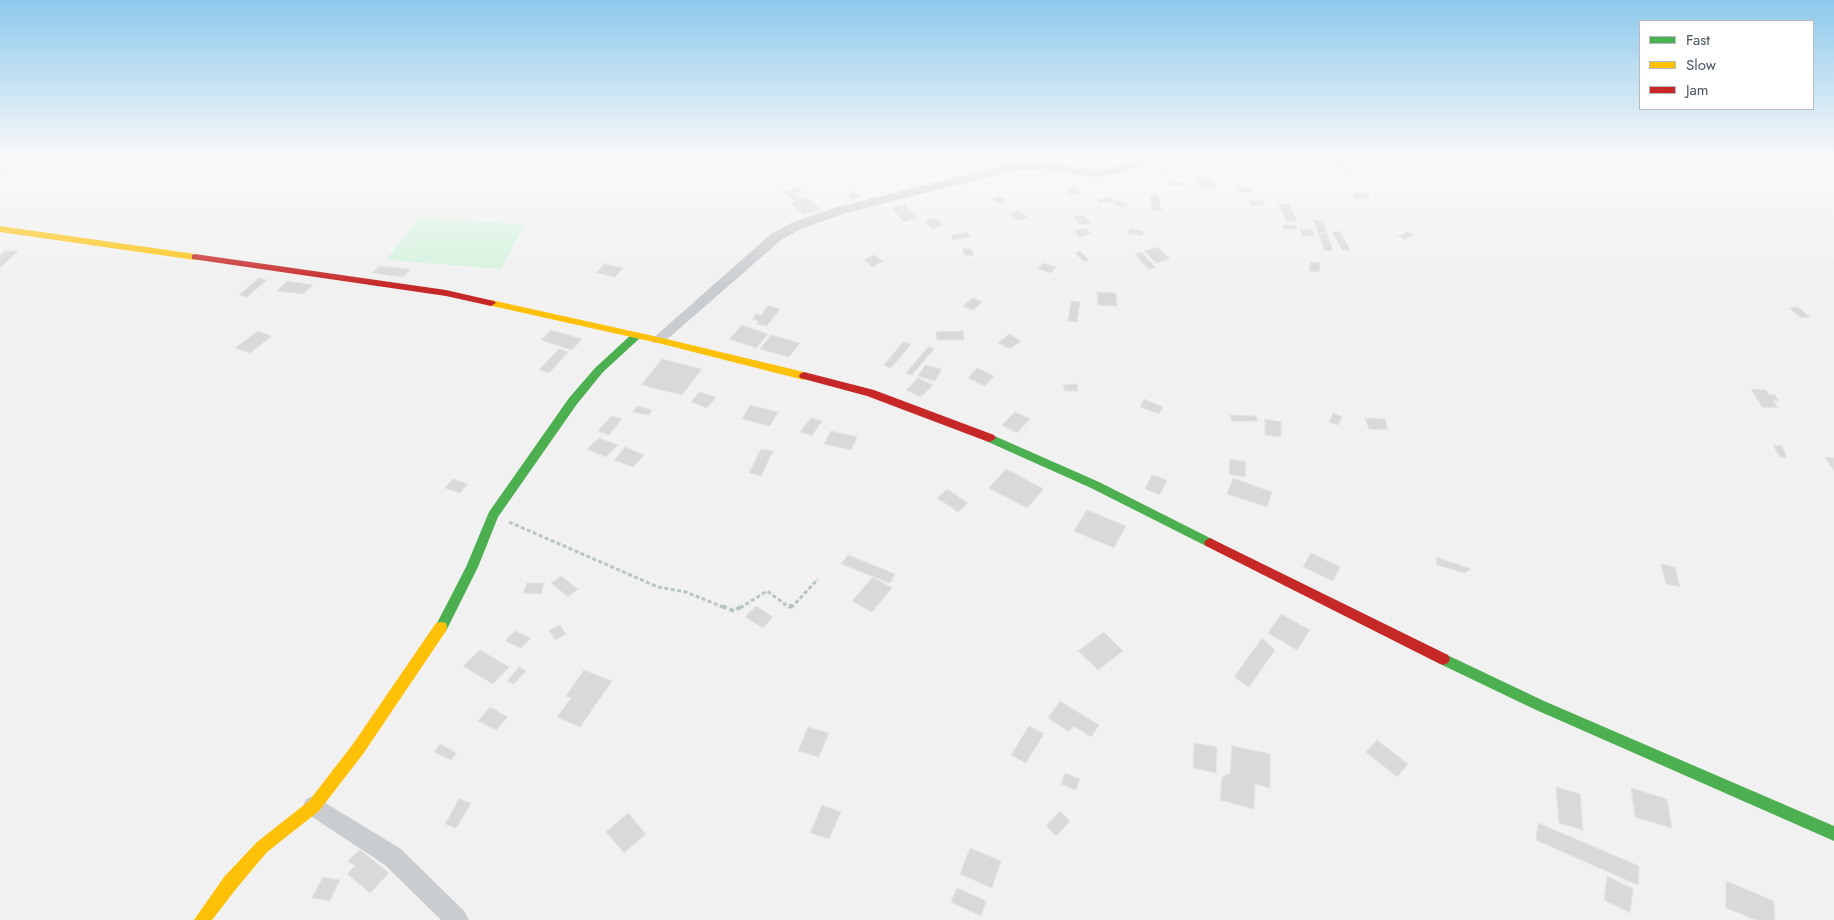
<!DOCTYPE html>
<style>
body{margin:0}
#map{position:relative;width:1834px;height:920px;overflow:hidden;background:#f2f1f1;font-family:Jost,sans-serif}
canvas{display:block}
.legend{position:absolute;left:1639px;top:20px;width:175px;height:90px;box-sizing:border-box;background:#fff;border:1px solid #b5bbbf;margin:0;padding:6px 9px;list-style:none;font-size:15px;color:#46555f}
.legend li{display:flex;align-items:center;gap:10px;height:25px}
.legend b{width:25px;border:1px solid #b5bbbf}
</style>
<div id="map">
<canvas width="1834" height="920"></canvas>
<ul class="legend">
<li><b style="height:6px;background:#4caf50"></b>Fast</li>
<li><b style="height:6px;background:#ffc107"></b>Slow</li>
<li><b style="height:6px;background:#c62828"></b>Jam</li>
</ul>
</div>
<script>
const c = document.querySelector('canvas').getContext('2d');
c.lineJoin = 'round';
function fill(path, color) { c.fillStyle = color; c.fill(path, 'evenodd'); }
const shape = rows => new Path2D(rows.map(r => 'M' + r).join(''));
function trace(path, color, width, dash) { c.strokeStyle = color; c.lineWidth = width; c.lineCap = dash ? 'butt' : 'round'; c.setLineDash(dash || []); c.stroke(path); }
fill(shape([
 [419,218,525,224,501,269,386,260]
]), '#d4f2dd');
const building = shape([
 [9,157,27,157,21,162,4,161,9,157],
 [1249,157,1267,157,1273,164,1258,166,1249,157],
 [1341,157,1351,172,1343,172,1338,164,1322,165,1316,158,1341,157],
 [1162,163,1169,171,1162,173,1155,165,1162,163],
 [0,168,13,169,3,176,0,176,0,168],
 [1209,178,1216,187,1203,189,1196,180,1209,178],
 [1168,182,1183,182,1184,186,1169,186,1168,182],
 [795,187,801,191,795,194,801,198,794,201,783,192,795,187],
 [1068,187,1077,187,1080,194,1070,195,1068,187],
 [1238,187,1251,188,1252,192,1239,192,1238,187],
 [855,192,861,197,852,200,846,195,855,192],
 [1352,193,1367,193,1370,199,1355,199,1352,193],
 [1149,195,1158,195,1162,211,1153,211,1149,195],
 [998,196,1007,201,1002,205,992,199,998,196],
 [807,197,820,209,804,215,791,203,807,197],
 [1112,197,1114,202,1099,203,1097,199,1112,197],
 [1117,200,1128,205,1123,208,1113,204,1117,200],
 [1250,201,1264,201,1265,206,1252,206,1250,201],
 [905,204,917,218,903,222,892,208,905,204],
 [1278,204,1289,204,1297,221,1286,221,1278,204],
 [1018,210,1028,217,1018,221,1009,214,1018,210],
 [1084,215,1091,223,1080,225,1074,217,1084,215],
 [935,218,944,225,933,229,924,221,935,218],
 [1313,220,1323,221,1327,233,1318,233,1313,220],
 [1283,225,1296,225,1297,229,1284,229,1283,225],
 [1086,228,1091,233,1079,237,1074,231,1086,228],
 [1130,228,1144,232,1142,236,1127,233,1130,228],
 [1300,229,1312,229,1315,236,1302,236,1300,229],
 [1340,231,1350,250,1342,250,1332,232,1340,231],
 [1408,231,1414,235,1405,240,1398,236,1408,231],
 [967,232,970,237,953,240,951,235,967,232],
 [1318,233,1327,233,1333,251,1324,250,1318,233],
 [1158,247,1170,259,1156,263,1144,251,1158,247],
 [971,248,974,255,965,256,962,249,971,248],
 [5,251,18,251,0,268,0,255,5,251],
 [1080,251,1089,260,1084,262,1075,253,1080,251],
 [1142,252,1156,268,1148,269,1135,254,1142,252],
 [874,255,883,261,873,267,864,260,874,255],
 [1311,262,1320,263,1319,272,1309,271,1311,262],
 [1043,263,1056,267,1051,273,1038,269,1043,263],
 [604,264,623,268,615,277,596,273,604,264],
 [379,266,410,269,404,277,372,273,379,266],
 [259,278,267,280,247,297,239,295,259,278],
 [287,281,313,285,303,294,277,291,287,281],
 [1097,292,1116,293,1117,306,1098,305,1097,292],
 [973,298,982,302,973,310,963,306,973,298],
 [1071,301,1080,302,1077,322,1068,321,1071,301],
 [768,306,780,309,767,326,757,324,759,321,752,319,756,314,761,315,768,306],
 [1798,307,1810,317,1801,318,1789,308,1798,307],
 [742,325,768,334,756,348,729,339,742,325],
 [551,330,582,339,572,350,541,340,551,330],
 [258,331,272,336,250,353,235,348,258,331],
 [963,331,964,340,937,340,936,332,963,331],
 [1009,334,1021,341,1010,349,998,343,1009,334],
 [771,335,800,343,789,357,760,349,771,335],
 [903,342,911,344,891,368,884,365,903,342],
 [928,347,934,349,912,375,906,373,928,347],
 [559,349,568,352,549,373,539,370,559,349],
 [662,359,702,369,682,395,641,385,662,359],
 [925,365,942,369,935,381,918,376,925,365],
 [977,368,994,376,985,386,968,378,977,368],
 [918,378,933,385,921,397,906,390,918,378],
 [1077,384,1078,391,1065,391,1063,385,1077,384],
 [1751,389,1766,390,1769,395,1775,395,1779,401,1773,401,1778,408,1762,407,1751,389],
 [699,392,716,397,707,408,691,402,699,392],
 [1144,399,1163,407,1159,414,1140,407,1144,399],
 [750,405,778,412,770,426,742,419,750,405],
 [637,406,652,410,649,415,633,412,637,406],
 [1015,412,1030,419,1017,433,1002,425,1015,412],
 [1333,413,1342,417,1338,425,1329,422,1333,413],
 [1230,415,1256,416,1258,421,1232,421,1230,415],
 [611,416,622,419,609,435,598,431,611,416],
 [811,418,822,421,812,436,800,432,811,418],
 [1365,418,1385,419,1388,430,1369,429,1365,418],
 [1265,419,1281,422,1281,437,1265,435,1265,419],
 [831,431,857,437,851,450,824,444,831,431],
 [599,438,618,445,606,457,587,449,599,438],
 [1773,445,1782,446,1787,458,1780,457,1773,445],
 [625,447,644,455,633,467,614,460,625,447],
 [761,449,773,451,761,476,749,473,761,449],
 [1825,457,1834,458,1834,471,1825,457],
 [1230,459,1246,462,1245,477,1229,474,1230,459],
 [1006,469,1044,489,1027,508,989,488,1006,469],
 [1152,475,1167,480,1160,495,1145,489,1152,475],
 [1233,478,1272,492,1267,507,1227,494,1233,478],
 [453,479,468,484,460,493,445,488,453,479],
 [947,489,968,503,958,512,937,498,947,489],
 [1087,510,1126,526,1114,548,1074,531,1087,510],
 [1311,553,1340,567,1333,581,1303,567,1311,553],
 [848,555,895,574,890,583,841,564,848,555],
 [1436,557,1471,569,1464,573,1437,565,1436,557],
 [1661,564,1675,567,1680,587,1666,584,1661,564],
 [561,576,578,589,568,597,551,583,561,576],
 [873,577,892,588,872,612,852,601,873,577],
 [527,583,544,583,541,594,523,593,527,583],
 [756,606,773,617,763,628,745,617,756,606],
 [1281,614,1310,630,1297,650,1268,633,1281,614],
 [560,625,566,634,555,640,549,630,560,625],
 [515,631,531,638,521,648,505,641,515,631],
 [1104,632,1123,651,1098,670,1078,651,1104,632],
 [1262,638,1275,650,1249,687,1234,677,1262,638],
 [480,650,509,667,493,684,463,666,480,650],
 [519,667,526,671,514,684,507,681,519,667],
 [584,670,612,681,580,727,557,717,571,698,566,696,584,670],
 [1060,701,1099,725,1091,737,1074,726,1069,732,1048,718,1060,701],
 [490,707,508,717,496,730,478,721,490,707],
 [1029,726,1044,734,1026,763,1011,755,1029,726],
 [808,727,829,733,819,757,798,751,808,727],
 [1377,740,1408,764,1397,777,1366,752,1377,740],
 [1194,743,1217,747,1216,773,1193,768,1194,743],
 [440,744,457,753,451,760,434,752,440,744],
 [1232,746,1270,754,1270,788,1255,784,1254,809,1220,800,1222,777,1230,773,1232,746],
 [1065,773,1080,779,1076,790,1061,784,1065,773],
 [1556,787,1580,794,1583,830,1559,823,1556,787],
 [1631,788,1667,799,1672,828,1635,817,1631,788],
 [459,799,471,803,456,828,445,824,459,799],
 [822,805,841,812,829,839,810,833,822,805],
 [1060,811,1070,821,1056,836,1046,826,1060,811],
 [628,813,646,834,624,853,606,832,628,813],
 [1538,823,1639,866,1638,885,1536,840,1538,823],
 [970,848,1001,861,992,888,960,874,970,848],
 [360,850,389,873,370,893,347,874,355,866,348,861,360,850],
 [1607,876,1633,889,1630,913,1604,900,1607,876],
 [323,877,340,880,330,901,312,898,323,877],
 [1726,881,1774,901,1775,920,1756,920,1726,908,1726,881],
 [957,888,986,901,981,916,951,902,957,888]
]);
fill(building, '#d8d9da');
trace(building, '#e3e3e4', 1);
trace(shape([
 [509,522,658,587,686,592,725,608],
 [740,608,767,591,790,608],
 [791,608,818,579]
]), '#b8c6c1', 3, [4, 2.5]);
trace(shape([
 [722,606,734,611,742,606],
 [789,606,793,606]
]), '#b8c6c1', 4, [5, 3]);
fill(shape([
 [1144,157,1164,157,1115,174,1094,177,1046,170,1016,170,846,213,803,228,781,240,663,343,653,343,651,340,771,234,793,222,838,207,1016,162,1046,162,1094,169,1110,168,1144,157],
 [314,796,401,849,465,912,469,920,441,920,385,865,306,813,303,806,306,799,314,796]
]), '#cacdd0');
fill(shape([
 [636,333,641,336,640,338,603,372,577,404,498,517,478,567,446,631,441,632,436,631,435,627,466,567,489,512,569,398,595,368,632,334,636,333],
 [990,434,1099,482,1214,540,1216,543,1214,546,1206,546,1091,488,986,441,984,438,990,434],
 [1443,653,1544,701,1834,826,1834,841,1534,709,1438,663,1436,659,1438,655,1443,653]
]), '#4caf50');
fill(shape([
 [0,226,195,254,200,257,195,260,0,232,0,226],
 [491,300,658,337,804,372,809,376,804,380,658,343,488,305,486,303,488,301,491,300],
 [441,622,446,623,447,627,446,631,363,754,319,811,267,852,236,889,212,920,194,920,224,877,257,842,309,801,353,744,436,623,441,622]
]), '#ffc107');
fill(shape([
 [195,254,446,290,494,301,496,303,491,306,446,296,192,259,192,255,195,254],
 [804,372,874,390,994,435,996,438,990,442,986,441,867,396,800,378,799,376,800,374,804,372],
 [1210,538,1448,655,1450,659,1448,663,1443,665,1438,663,1206,546,1204,543,1206,540,1210,538]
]), '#c62828');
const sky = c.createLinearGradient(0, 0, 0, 286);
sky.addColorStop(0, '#8dc9ec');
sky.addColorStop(0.55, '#f9f9f9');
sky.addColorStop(1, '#f9f9f900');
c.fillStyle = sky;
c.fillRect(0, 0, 1834, 286);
</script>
